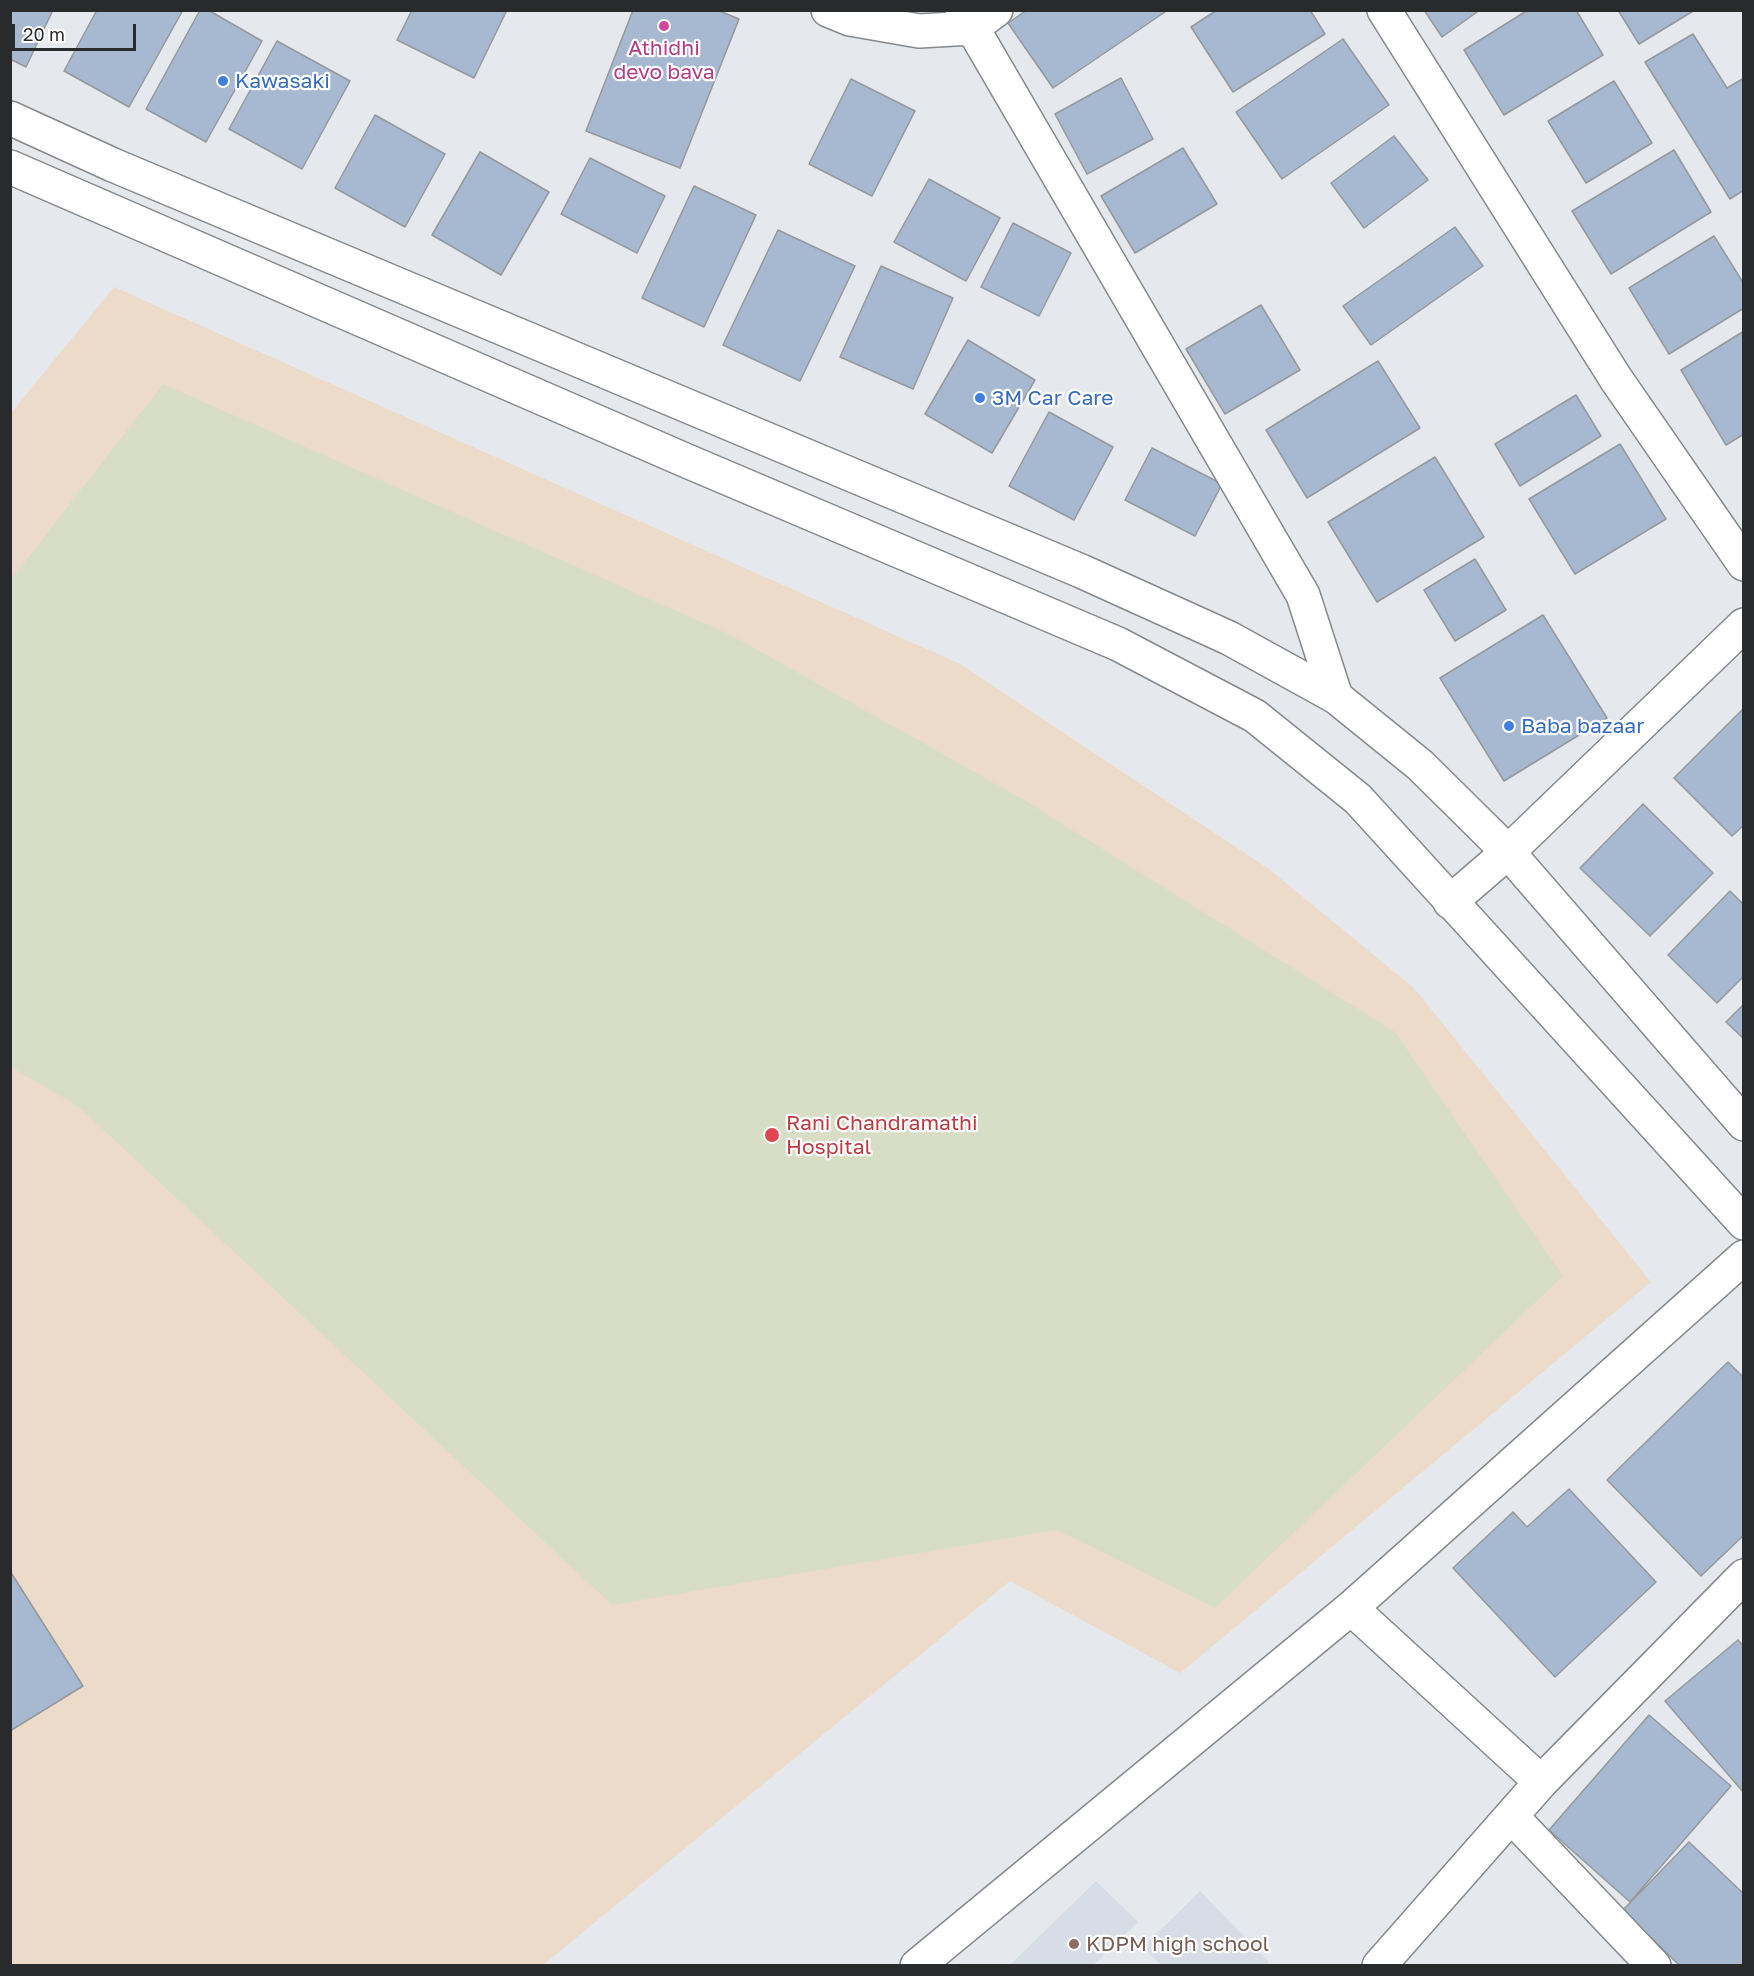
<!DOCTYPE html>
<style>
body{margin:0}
#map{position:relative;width:1754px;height:1976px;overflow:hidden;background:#e5e8ec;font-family:"Golos Text",sans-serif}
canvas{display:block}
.frame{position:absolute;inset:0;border:12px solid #292a2c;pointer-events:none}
.scale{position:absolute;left:12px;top:24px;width:124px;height:27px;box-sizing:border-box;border:3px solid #292a2c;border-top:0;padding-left:8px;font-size:18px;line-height:21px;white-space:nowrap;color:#292a2c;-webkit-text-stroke:4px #fff;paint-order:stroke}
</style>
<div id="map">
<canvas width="1754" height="1976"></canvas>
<div class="frame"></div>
<div class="scale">20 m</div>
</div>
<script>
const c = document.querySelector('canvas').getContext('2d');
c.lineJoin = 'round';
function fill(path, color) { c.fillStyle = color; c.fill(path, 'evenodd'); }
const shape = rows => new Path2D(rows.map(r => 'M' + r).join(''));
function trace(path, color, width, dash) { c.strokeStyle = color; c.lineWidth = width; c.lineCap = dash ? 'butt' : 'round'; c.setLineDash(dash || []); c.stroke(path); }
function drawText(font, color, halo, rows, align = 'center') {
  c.font = font + ' "Golos Text",sans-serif'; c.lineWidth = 4.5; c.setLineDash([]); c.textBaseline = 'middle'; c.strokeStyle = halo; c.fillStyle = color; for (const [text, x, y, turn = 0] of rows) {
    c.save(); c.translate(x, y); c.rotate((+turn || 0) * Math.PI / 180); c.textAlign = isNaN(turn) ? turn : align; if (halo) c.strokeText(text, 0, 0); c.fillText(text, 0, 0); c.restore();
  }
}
fill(shape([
 [1096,1881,1138,1922,1093,1965,1010,1965],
 [1200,1891,1269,1962,1265,1965,1161,1965,1143,1947]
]), '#d6dde7');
fill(shape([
 [114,287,960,664,1269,869,1414,988,1651,1282,1180,1673,1010,1581,543,1965,11,1966,11,413]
]), '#eddbca');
fill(shape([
 [163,384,731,635,1021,798,1395,1032,1563,1276,1215,1608,1057,1530,612,1605,79,1107,11,1067,11,576,13,577]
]), '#d8dec6');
const building = shape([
 [10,10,53,10,26,67,10,59,10,10],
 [97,10,183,10,129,107,64,71,97,10],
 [200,10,208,10,262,41,206,142,146,109,200,10],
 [412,10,507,10,474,78,397,40,412,10],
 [633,10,717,10,739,19,680,168,586,131,633,10],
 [1027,10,1168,10,1053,88,1008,23,1027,10],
 [1217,10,1310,10,1325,34,1233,92,1191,27,1217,10],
 [1424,10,1480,10,1442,37,1424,10],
 [1528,10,1576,10,1603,55,1504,115,1464,50,1528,10],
 [1618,10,1695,10,1639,44,1618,10],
 [1693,34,1727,88,1744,78,1744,190,1730,199,1645,62,1693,34],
 [1343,39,1389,105,1282,179,1236,112,1343,39],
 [277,41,350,81,302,169,229,129,277,41],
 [1121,78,1153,139,1087,174,1055,114,1121,78],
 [851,79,915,111,872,196,809,164,851,79],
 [1614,81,1652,143,1586,183,1548,121,1614,81],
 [375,115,445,154,405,227,335,188,375,115],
 [1394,136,1428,180,1364,228,1331,183,1394,136],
 [1183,148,1217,204,1135,253,1101,196,1183,148],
 [1674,150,1711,212,1611,274,1572,211,1674,150],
 [480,152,549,192,501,275,432,235,480,152],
 [590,158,665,196,637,253,561,214,590,158],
 [929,179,1000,218,966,281,894,242,929,179],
 [694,186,756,215,704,327,642,298,694,186],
 [1013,223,1071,253,1039,316,981,287,1013,223],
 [1455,227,1483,266,1371,345,1343,306,1455,227],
 [778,230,855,266,800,381,723,345,778,230],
 [1714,236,1744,284,1744,308,1669,354,1629,288,1714,236],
 [881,266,953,298,913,389,840,357,881,266],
 [1261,305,1300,370,1225,414,1186,349,1261,305],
 [1744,331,1744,434,1726,445,1681,370,1744,331],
 [968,340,1035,380,992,453,925,414,968,340],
 [1378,361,1420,428,1307,498,1266,430,1378,361],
 [1576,395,1601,436,1520,486,1495,444,1576,395],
 [1049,412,1113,447,1074,520,1009,486,1049,412],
 [1620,444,1666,519,1575,574,1529,499,1620,444],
 [1152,448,1222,484,1195,536,1125,500,1152,448],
 [1435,457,1484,537,1377,602,1328,522,1435,457],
 [1475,559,1506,610,1455,641,1424,590,1475,559],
 [1543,615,1607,718,1504,781,1440,678,1543,615],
 [1744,708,1744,825,1732,836,1674,778,1744,708],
 [1643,804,1713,873,1650,936,1580,868,1643,804],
 [1730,891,1744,905,1744,976,1717,1003,1668,955,1730,891],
 [1744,1004,1744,1039,1726,1022,1744,1004],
 [1728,1362,1744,1378,1744,1535,1701,1576,1607,1480,1728,1362],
 [1569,1489,1656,1582,1555,1677,1453,1568,1513,1512,1527,1527,1569,1489],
 [10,1571,83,1686,10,1731,10,1571],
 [1738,1640,1744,1647,1744,1793,1665,1701,1738,1640],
 [1649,1715,1731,1786,1630,1902,1549,1830,1649,1715],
 [1689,1842,1744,1894,1744,1966,1680,1966,1623,1910,1689,1842]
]);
fill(building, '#a7b8d1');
trace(building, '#96999c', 1.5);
const street = shape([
 [828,10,850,19,919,31,972,28,996,10],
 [962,10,1303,595,1336,697],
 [1384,10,1616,379,1744,564],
 [1351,1608,1541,1782],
 [1512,1817,1654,1966]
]);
const secondary = shape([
 [1450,902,1508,852,1744,625],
 [917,1966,1351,1608,1744,1257],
 [1379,1966,1541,1782,1744,1576]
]);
const primary = shape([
 [10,118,113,165,1081,571,1229,638,1336,697,1420,765,1508,852,1744,1124],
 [10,167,687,461,1118,644,1255,716,1358,799,1744,1223]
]);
trace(street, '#86898c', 36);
trace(secondary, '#86898c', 36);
trace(primary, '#86898c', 36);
trace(street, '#fff', 33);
trace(secondary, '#fff', 33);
trace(primary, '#fff', 33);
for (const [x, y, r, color] of [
 [664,26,6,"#d1479c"],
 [223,81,6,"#3f7fe0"],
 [980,398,6,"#3f7fe0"],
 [1509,726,6,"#3f7fe0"],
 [772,1135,8,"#e0444e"],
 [1074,1944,6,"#8d6e63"]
]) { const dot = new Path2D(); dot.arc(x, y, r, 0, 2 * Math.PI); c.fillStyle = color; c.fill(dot); trace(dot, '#fff', 2); }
drawText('21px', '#b23c85', '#fff', [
 ["Athidhi",664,48],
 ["devo bava",664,72]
]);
drawText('21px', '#366cbe', '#fff', [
 ["Kawasaki",235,81],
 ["3M Car Care",992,398],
 ["Baba bazaar",1521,726]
], 'left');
drawText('21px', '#be3a42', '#fff', [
 ["Rani Chandramathi",786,1123],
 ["Hospital",786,1147]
], 'left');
drawText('21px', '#785e54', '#fff', [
 ["KDPM high school",1086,1944]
], 'left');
</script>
